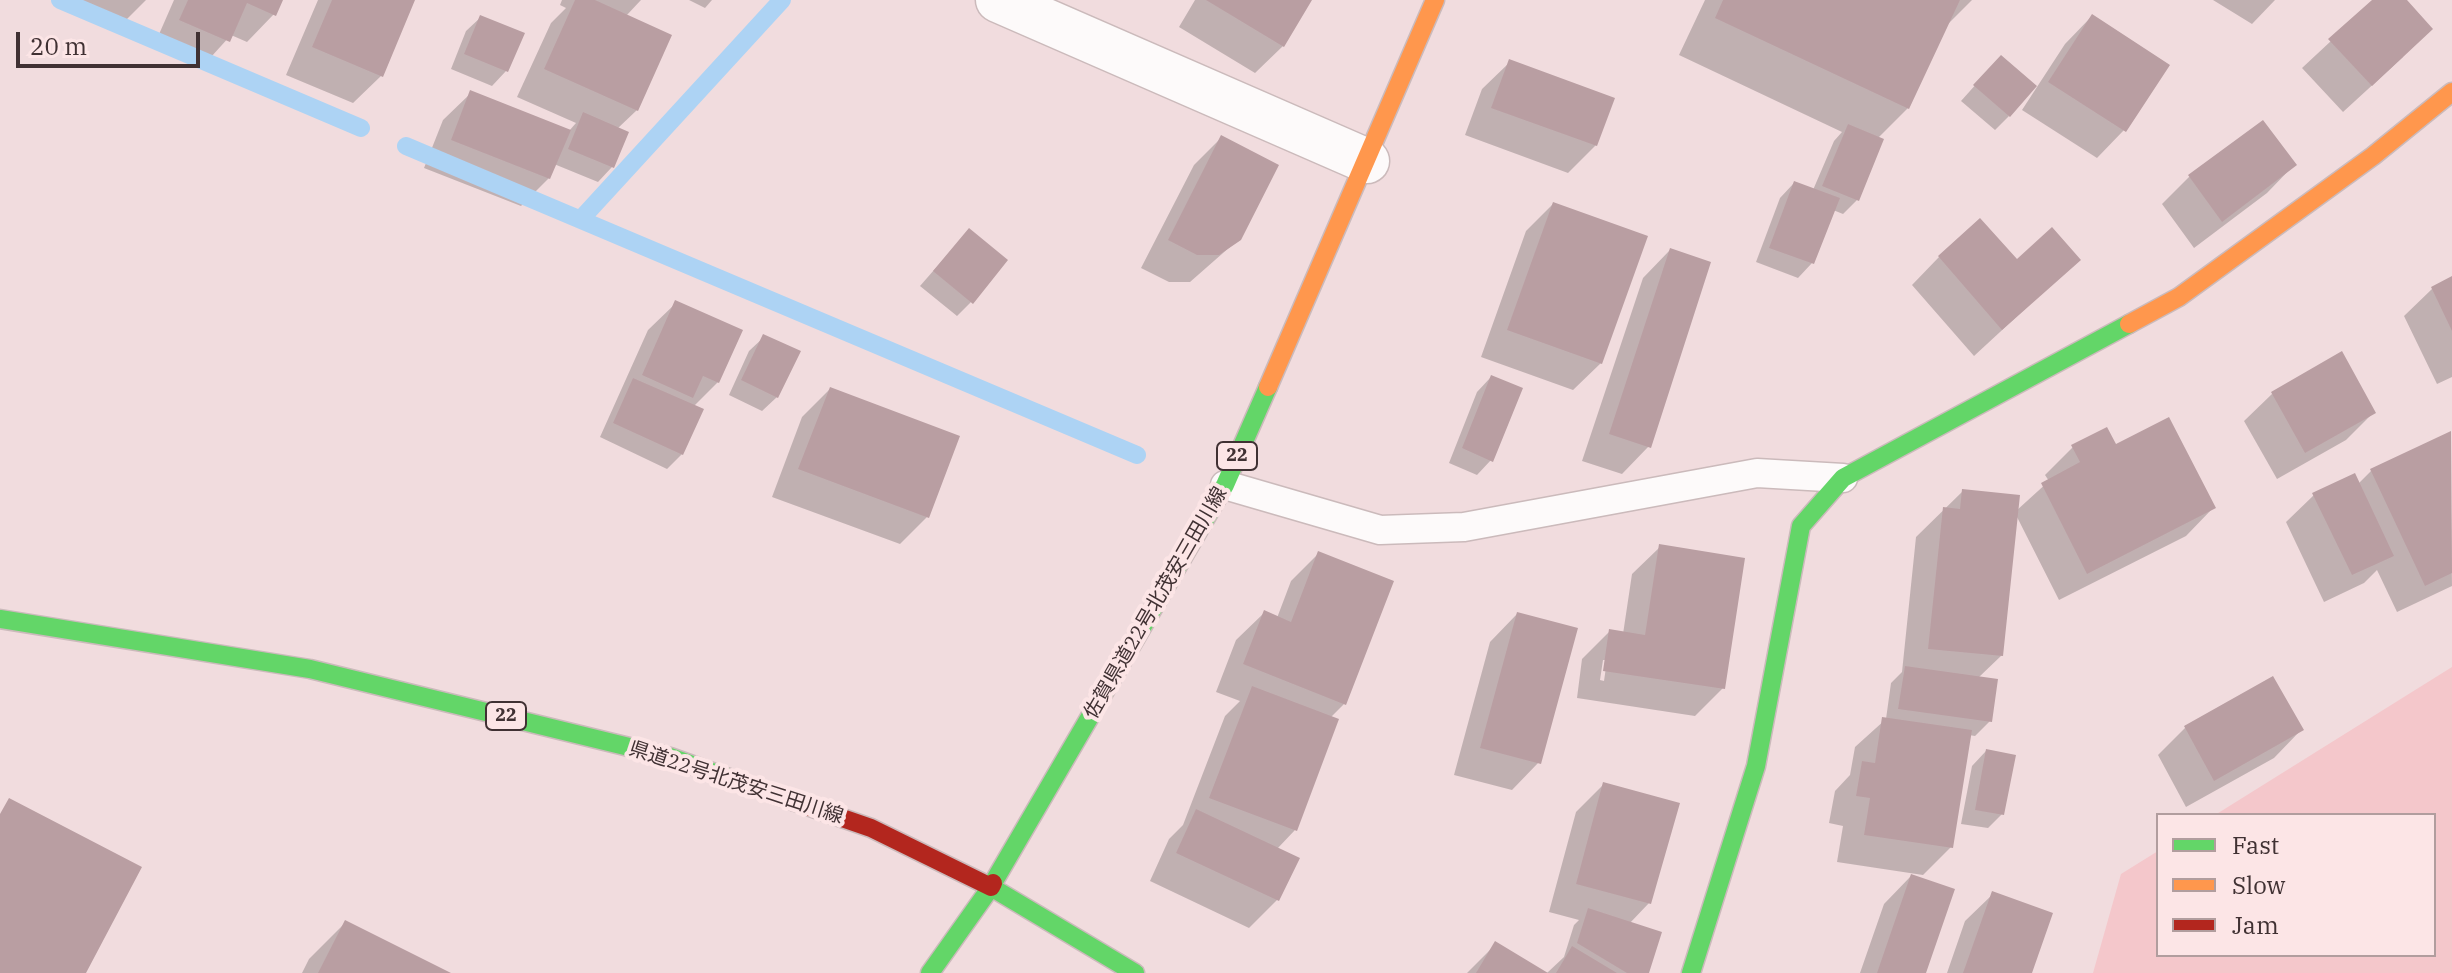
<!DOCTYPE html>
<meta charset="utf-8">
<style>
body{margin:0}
#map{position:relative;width:2452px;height:973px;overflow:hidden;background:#f1dcde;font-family:"IBM Plex Serif",serif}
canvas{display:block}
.legend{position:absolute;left:2156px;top:813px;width:280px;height:144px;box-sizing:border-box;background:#fce5e6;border:2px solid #b19d9e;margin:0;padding:10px 14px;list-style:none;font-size:24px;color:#403133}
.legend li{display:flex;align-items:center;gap:16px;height:40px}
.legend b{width:40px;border:2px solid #b19d9e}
.scale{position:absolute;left:16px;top:32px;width:184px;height:36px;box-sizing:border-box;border:4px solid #403133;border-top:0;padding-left:10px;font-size:24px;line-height:28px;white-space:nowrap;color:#403133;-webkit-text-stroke:6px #fce5e6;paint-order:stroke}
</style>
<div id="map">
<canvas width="2452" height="973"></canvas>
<ul class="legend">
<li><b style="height:10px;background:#63d668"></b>Fast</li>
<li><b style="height:10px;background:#ff974d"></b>Slow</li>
<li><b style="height:10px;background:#b3261e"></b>Jam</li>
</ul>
<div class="scale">20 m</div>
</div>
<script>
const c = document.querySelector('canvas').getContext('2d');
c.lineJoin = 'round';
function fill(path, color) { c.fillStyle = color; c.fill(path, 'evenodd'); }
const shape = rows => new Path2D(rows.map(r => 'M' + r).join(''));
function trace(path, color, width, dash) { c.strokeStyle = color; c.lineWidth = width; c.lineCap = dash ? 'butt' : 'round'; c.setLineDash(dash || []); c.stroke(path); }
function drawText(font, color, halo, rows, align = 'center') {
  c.font = font + ' "IBM Plex Serif","Noto Sans JP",serif'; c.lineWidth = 8; c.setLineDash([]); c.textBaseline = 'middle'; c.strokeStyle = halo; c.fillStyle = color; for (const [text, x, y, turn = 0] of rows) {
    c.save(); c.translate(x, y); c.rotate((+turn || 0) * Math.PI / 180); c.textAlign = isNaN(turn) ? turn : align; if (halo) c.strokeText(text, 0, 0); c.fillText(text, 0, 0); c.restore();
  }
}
fill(shape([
 [2452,667,2452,973,2093,973,2121,874,2158,851,2158,955,2434,955,2434,815,2215,815]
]), '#f4c7cb');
fill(shape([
 [81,0,146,0,125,21],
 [174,0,281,0,274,14,247,42,231,35,201,68,153,48],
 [318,0,412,0,381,76,353,103,286,75],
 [562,0,641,0,626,16,637,110,617,129,612,167,598,182,554,164,549,178,521,206,424,168,443,120,471,93,569,131,576,123,517,97,551,23,566,8,560,5],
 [689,0,712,0,705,8],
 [1195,0,1310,0,1283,46,1255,73,1179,27],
 [1705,0,1972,0,1946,26,1908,108,1877,139,1857,200,1843,214,1833,210,1812,263,1798,278,1756,262,1780,198,1794,183,1813,190,1834,141,1842,132,1679,55],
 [2213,0,2275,0,2252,24],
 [2375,0,2405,0,2403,57,2343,112,2302,68],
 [2092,16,2124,130,2097,158,2022,110,2065,44],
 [481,17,506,71,492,86,451,69,466,31],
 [1510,62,1596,145,1568,173,1465,135,1482,89],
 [1987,72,2009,116,1995,130,1961,101],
 [2262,123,2294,165,2267,193,2194,248,2162,204,2189,177],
 [1222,137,1239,239,1190,282,1169,282,1141,268,1194,165],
 [1553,204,1601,363,1573,390,1481,357,1526,231],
 [969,230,971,302,957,316,920,286],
 [1670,250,1649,446,1622,474,1582,461,1643,278],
 [1939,257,2016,262,2078,260,1974,356,1912,285],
 [2452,279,2452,377,2437,384,2404,316,2432,289],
 [676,303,718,382,693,407,682,454,667,469,600,437,648,330],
 [764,337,777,397,762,411,729,395,749,351],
 [1491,377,1491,460,1477,475,1449,463,1477,392],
 [830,389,927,517,900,544,772,497,802,417],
 [2272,394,2373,413,2346,440,2277,479,2244,421],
 [2450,433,2452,586,2397,612,2377,570,2364,583,2324,602,2286,522,2314,495,2358,484,2371,471],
 [2073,447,2115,447,2213,508,2186,536,2059,600,2016,515,2002,655,1978,678,1990,721,1975,736,1969,735,1951,847,1923,875,1837,862,1843,826,1829,823,1835,791,1850,775,1855,747,1886,719,1891,683,1902,672,1916,537,1963,491,2016,511,2049,481,2045,475],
 [1660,547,1723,688,1695,716,1577,698,1582,659,1610,631,1623,634,1632,574],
 [1603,660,1607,660,1604,681,1600,680],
 [1319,553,1344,704,1330,718,1295,830,1277,849,1297,859,1277,900,1249,928,1150,881,1169,839,1183,825,1225,716,1240,701,1216,692,1236,640,1264,613,1277,618,1291,581],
 [1517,614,1539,762,1512,790,1454,775,1490,642],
 [2185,728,2301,730,2274,758,2186,807,2158,755],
 [1986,751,2002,814,1988,828,1961,824,1972,766],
 [1604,784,1649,903,1629,924,1647,973,1547,973,1564,957,1574,925,1579,920,1549,912,1576,812],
 [1911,876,1924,973,1860,973,1884,904],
 [1993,894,2030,973,1947,973,1965,921],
 [346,922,447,973,302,973,309,959],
 [1496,944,1544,973,1467,973]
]), '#0003');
trace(shape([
 [60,0,361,128],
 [406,146,1137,455],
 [581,219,782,0]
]), '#add3f4', 18);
fill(shape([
 [188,0,283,0,276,16,247,3,230,42,179,20],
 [332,0,415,0,383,77,312,47],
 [575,0,595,0,672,35,638,111,544,69],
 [1206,0,1312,0,1284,47],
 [1723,0,1960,0,1909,109,1715,18],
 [2372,0,2407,0,2433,29,2372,86,2328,39],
 [2092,14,2170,65,2126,132,2048,82],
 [480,15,525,33,508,72,464,54],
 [2001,55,2037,86,2010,117,1973,85],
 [1509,59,1615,98,1597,146,1491,108],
 [470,90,571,130,550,179,451,140],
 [583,112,629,132,614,168,568,149],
 [2263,120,2297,165,2222,222,2188,175],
 [1848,124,1884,139,1859,201,1822,186],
 [1221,135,1279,165,1241,240,1219,255,1197,255,1168,240],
 [1794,181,1840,198,1814,264,1769,248],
 [1553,202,1648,236,1602,364,1507,330],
 [1980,218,2017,259,2052,227,2081,260,2002,330,1938,256],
 [969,228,1008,260,973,304,933,271],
 [1670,248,1711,262,1651,448,1609,434],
 [2452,276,2452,331,2431,287],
 [675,300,743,330,719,383,703,376,693,398,642,375],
 [763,334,801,351,778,398,741,380],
 [2342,351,2376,413,2305,453,2271,392],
 [1491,375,1523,388,1493,462,1462,448],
 [633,378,704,409,683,455,613,423],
 [830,387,960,436,929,518,798,469],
 [2169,417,2216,508,2087,574,2041,483,2080,462,2071,445,2107,427,2116,444],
 [2451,431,2452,573,2425,586,2370,469],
 [2355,473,2394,556,2352,575,2312,493],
 [1962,489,2020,495,2003,656,1928,649,1943,507,1960,509],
 [1659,544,1745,558,1725,689,1603,671,1609,629,1645,635],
 [1318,551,1394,581,1346,705,1243,664,1264,610,1291,622],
 [1517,612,1578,628,1541,764,1480,748],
 [1905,666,1998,679,1992,722,1898,709],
 [2273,676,2304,730,2214,781,2184,726],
 [1252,686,1339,719,1297,831,1209,798],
 [1882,717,1972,730,1953,848,1864,835,1870,798,1856,796,1862,761,1875,763],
 [1986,749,2016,755,2004,815,1975,810],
 [1603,782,1680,803,1651,904,1576,884],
 [9,798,142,867,86,973,0,973,0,814],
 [1196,809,1300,858,1279,901,1176,853],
 [1911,874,1955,889,1926,973,1877,973],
 [1992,891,2053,913,2032,973,1963,973],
 [1588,908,1662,932,1649,973,1627,973,1577,943],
 [345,920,451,973,318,973],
 [1495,941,1548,973,1476,973],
 [1572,946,1617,973,1556,973]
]), '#b99ea2');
const lane = shape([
 [1225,485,1380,530,1464,527,1757,473,1843,478]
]);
const street = shape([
 [998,0,1367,161]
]);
const fast = shape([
 [0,619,310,669,670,757,793,801],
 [993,883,1225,485,1268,387],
 [930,973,991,887,1135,973],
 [1691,973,1756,766,1801,526,1843,478,2129,324]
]);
const slow = shape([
 [2129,324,2179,297,2373,156,2452,92],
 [1268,387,1435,0]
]);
const jam = shape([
 [793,801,871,828,991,887,993,883]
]);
trace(lane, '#cbbabb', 31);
trace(street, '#cbbabb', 47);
trace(fast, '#cbbabb', 21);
trace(slow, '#cbbabb', 21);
trace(jam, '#cbbabb', 21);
trace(lane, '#fdfafa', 28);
trace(street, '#fdfafa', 44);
trace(fast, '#63d668', 18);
trace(slow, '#ff974d', 18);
trace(jam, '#b3261e', 18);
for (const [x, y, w] of [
 [1237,456,40],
 [506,716,40]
]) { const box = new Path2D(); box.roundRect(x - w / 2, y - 14, w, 28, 6); c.fillStyle = '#fce5e6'; c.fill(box); trace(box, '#403133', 2); }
drawText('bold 18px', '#403133', null, [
 ["22",1237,456],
 ["22",506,716]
]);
drawText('20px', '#403133', '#fce5e6', [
 ["佐賀県道22号北茂安三田川線",1156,603,-60],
 ["県道22号北茂安三田川線",736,783,18]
]);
</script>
